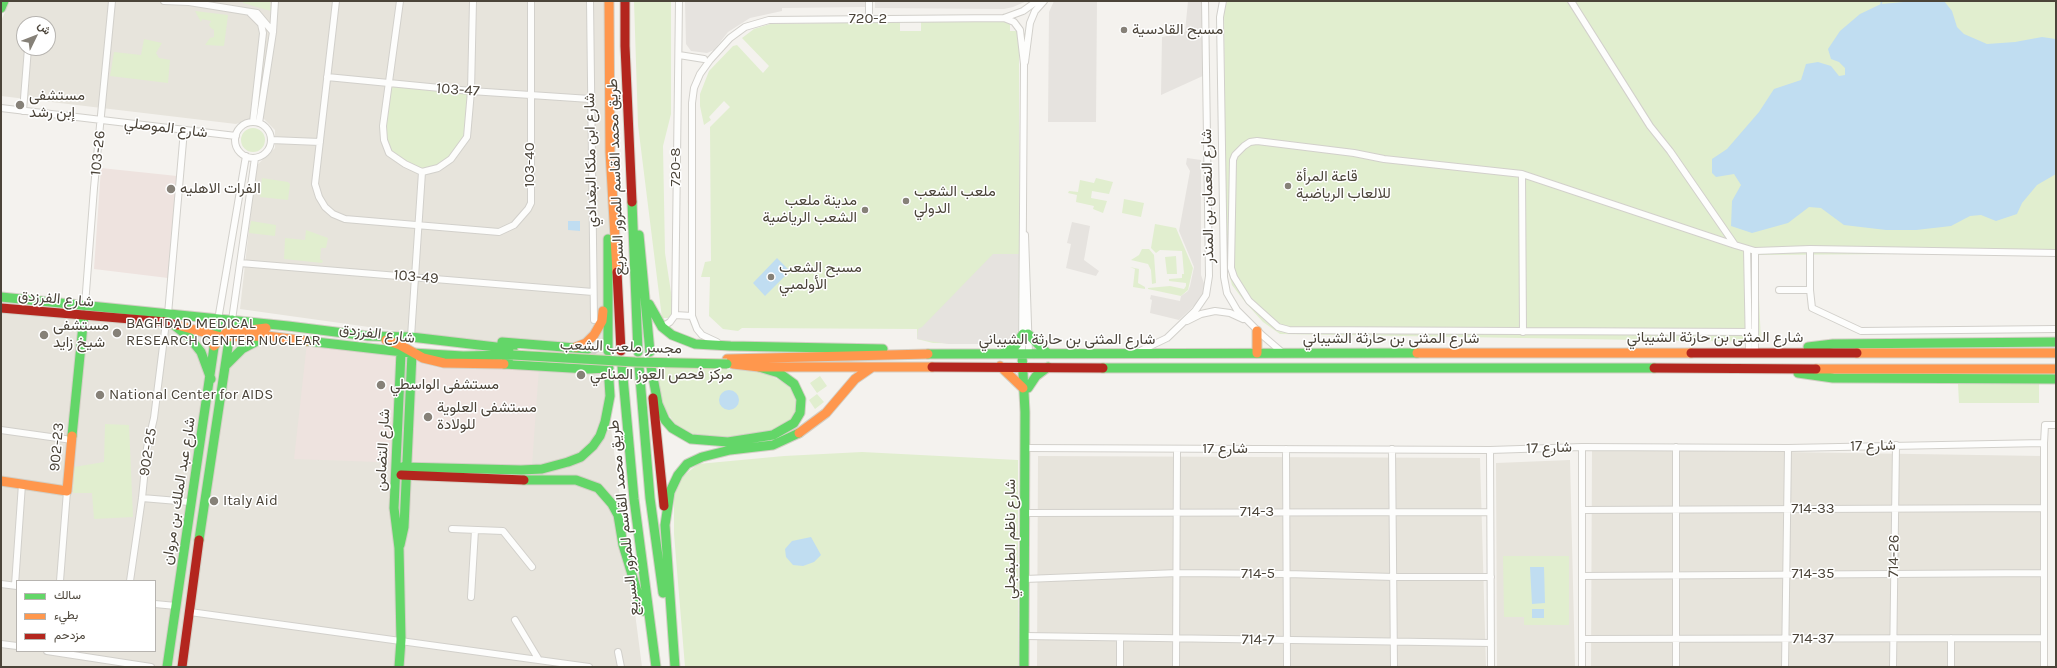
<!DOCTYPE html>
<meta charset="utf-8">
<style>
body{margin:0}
#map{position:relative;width:2057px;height:668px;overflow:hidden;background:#f4f2ee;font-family:Karla,Vazirmatn,sans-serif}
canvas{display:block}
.frame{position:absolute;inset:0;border:2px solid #4b4439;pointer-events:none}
.legend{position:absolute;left:16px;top:580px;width:140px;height:72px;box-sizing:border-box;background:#fff;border:1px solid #b7b4b0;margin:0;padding:5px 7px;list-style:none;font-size:12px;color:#4b4439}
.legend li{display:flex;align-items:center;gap:8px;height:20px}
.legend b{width:20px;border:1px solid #b7b4b0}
.north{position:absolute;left:16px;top:16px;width:40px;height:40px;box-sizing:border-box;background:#fff;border:1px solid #b7b4b0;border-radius:50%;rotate:47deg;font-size:11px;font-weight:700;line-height:16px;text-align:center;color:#4b4439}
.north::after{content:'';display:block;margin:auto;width:14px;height:18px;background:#868178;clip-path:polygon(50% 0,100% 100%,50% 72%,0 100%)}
</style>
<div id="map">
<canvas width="2057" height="668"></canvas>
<div class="frame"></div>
<ul class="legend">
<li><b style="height:5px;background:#63d668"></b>سالك</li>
<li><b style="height:5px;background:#ff974d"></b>بطيء</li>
<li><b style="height:5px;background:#b3261e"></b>مزدحم</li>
</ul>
<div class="north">ش</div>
</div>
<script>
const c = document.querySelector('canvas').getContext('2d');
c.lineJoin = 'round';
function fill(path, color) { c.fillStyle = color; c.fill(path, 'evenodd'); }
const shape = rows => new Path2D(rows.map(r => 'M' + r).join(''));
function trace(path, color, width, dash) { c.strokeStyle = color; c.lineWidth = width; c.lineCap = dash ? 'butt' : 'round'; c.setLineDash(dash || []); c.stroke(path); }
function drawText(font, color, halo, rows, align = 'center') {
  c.font = font + ' Karla,Vazirmatn,sans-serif'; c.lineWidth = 3; c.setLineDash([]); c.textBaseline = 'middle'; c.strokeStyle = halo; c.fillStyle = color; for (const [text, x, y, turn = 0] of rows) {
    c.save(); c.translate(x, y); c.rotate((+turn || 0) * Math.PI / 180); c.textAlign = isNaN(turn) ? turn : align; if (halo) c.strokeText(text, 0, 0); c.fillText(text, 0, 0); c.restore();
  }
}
fill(shape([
 [10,1,605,1,612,361,240,309,256,166,275,148,275,130,263,118,255,117,236,124,1,96,1,21],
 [24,24,48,24,48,48,24,48],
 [1,306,603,366,642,667,1,667],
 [17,581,155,581,155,651,17,651],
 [1592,449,2042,456,2041,667,1591,667],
 [1038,456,1480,458,1486,667,1037,667],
 [1570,460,1575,667,1497,667,1496,463]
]), '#e7e4dc');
fill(shape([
 [101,168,177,176,168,278,94,269],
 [307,342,539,368,532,465,407,463,294,459]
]), '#eee3df');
fill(shape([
 [243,1,270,1,271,11,243,3],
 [634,1,671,1,671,114,663,146,665,253,674,312,668,318,662,318,638,125],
 [1228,1,2056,1,2056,253,1757,255,1761,342,1280,334,1263,322,1245,302,1232,285,1226,262,1224,7],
 [195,11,228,15,224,46,205,45,210,38,214,37,214,30,211,28,209,25,211,21,202,19,201,22],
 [1010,21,1010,31,1019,31,1019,254,1018,330,1010,342,1000,344,933,343,917,339,917,329,742,328,738,331,723,329,709,316,710,277,701,277,705,262,711,261,710,127,730,107,724,101,709,117,711,120,704,125,700,106,700,94,709,71,733,46,737,45,763,73,769,66,742,38,754,29,770,24,900,22,900,31,921,31,921,22],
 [144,39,162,43,156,53,159,58,170,60,168,83,110,76,114,52,141,55],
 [389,84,468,93,469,109,467,137,451,159,422,172,389,156,383,126],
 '241 140a12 12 0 1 1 24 0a12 12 0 1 1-24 0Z',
 [262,178,288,182,290,184,288,200,260,197],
 [1096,178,1113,182,1109,194,1092,191,1091,198,1107,201,1103,213,1093,209,1094,206,1076,202,1077,195,1068,193,1069,191,1078,192,1080,180,1094,183],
 [1124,199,1144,203,1141,217,1122,213],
 [251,221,276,225,275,236,249,233],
 [1155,224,1176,228,1193,268,1188,290,1181,296,1148,289,1148,288,1170,286,1184,289,1186,286,1186,283,1169,281,1169,279,1182,278,1182,274,1184,274,1182,251,1160,250,1156,253,1151,248],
 [306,230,328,238,326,248,321,248,320,259,323,261,322,263,284,259,285,238,305,240],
 [1142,249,1149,249,1154,255,1156,283,1152,284,1151,270,1148,264,1131,260,1139,255],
 [1176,256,1177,274,1167,274,1165,257],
 [1130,267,1139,269,1138,283,1145,287,1145,289,1133,287,1135,269],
 [657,367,746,370,767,374,787,384,795,395,797,409,790,421,767,433,725,438,695,435,675,424,669,415,663,404,657,381],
 [820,376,827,386,817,393,810,383],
 [1958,384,2039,384,2039,403,1959,403],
 [817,394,824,402,815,409,809,400],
 [105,424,129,425,133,517,94,519,92,493,73,493,74,467,104,462],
 [862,452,1018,460,1018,667,685,667,674,534,674,496,681,478,698,464,784,456],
 [1503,556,1569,556,1569,625,1524,625,1524,617,1504,617]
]), '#e1eecf');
fill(shape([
 [685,1,865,1,865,7,782,8,782,11,750,18,728,32,714,50,707,53,691,51,686,44],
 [875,1,1027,1,1013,7,1004,9,875,8],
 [1054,1,1097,1,1096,122,1048,122,1049,12],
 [1188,1,1204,1,1205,75,1161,95,1162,37,1185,32],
 [1187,158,1201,160,1201,275,1205,286,1204,294,1200,300,1179,320,1150,313,1152,300,1150,299,1151,295,1180,301,1181,296,1188,291,1190,286,1194,267,1179,231,1190,171,1186,164],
 [1072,222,1090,226,1084,260,1099,271,1096,276,1066,268,1071,244,1067,243],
 [993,254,1019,254,1018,330,1014,340,1000,344,948,344,917,339,918,329,922,327]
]), '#e6e3df');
fill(shape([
 [1915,1,1944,1,1952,11,1957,27,1964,34,1987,44,2015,42,2042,37,2056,39,2056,174,2037,185,2022,203,2017,214,1996,221,1981,215,1970,216,1951,226,1916,230,1886,230,1844,225,1821,208,1809,207,1788,223,1752,233,1731,226,1732,201,1741,185,1734,174,1716,177,1712,173,1712,159,1727,149,1759,112,1774,89,1801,80,1806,64,1818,62,1831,66,1839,76,1845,75,1845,68,1839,62,1831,59,1828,49,1840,31,1860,14,1881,4],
 [568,221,580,221,580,231,568,230],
 [777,258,790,271,765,296,753,283],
 '719 400a10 10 0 1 1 20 0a10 10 0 1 1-20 0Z',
 [811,537,821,555,814,562,803,566,793,565,786,557,785,549,792,541],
 [1544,567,1545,603,1532,604,1530,567],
 [1532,609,1544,609,1544,618,1532,618]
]), '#c0ddf1');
trace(shape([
 [1881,4,1882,1]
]), '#c0ddf1', 1.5);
trace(shape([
 [588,349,595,351,598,355,599,360,596,365]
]), '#d2cfca', 10, [10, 5]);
const street = shape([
 [164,1,189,2,257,13,273,32],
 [336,1,315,184,319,197,325,207,333,214,345,219,499,232,514,225,528,209,531,203,531,1],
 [400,1,383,126,384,140,389,153,405,164,422,172],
 [590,1,594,320],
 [1223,1,1220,17,1224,277,1227,293,1237,310,1262,335,1283,353],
 [1571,1,1650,126,1670,151,1735,245,1755,251,1810,249,2056,253],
 [249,12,261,24,263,33,253,122],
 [1004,18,1014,22,1020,30,1024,64,1022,354],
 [869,19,869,1],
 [679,55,704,59],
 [1025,62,1030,23,1035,11,1044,1],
 [327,77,471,91,590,99],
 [1,108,236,136],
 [23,111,28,48],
 '235 140a18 18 0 1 1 36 0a18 18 0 1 1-36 0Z',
 [259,123,273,32,275,1],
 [271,140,320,142],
 [422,172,438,168,451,159,467,137,471,91,473,1],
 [1522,174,1523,332],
 [1025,235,1029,354],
 [1735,245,1522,174,1384,159,1354,153,1257,141,1250,142,1244,146,1235,155,1233,160,1231,268,1234,277,1249,301,1278,327,1289,330,1755,332],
 [1747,249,1749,352],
 [1810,249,1810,290],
 [1755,251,1755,352],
 [240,263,593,292],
 [1779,290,1810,290,1812,308,1861,331,2056,329],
 [85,305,94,188,112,1],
 [168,314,184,130],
 [675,315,692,316],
 [218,320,246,156],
 [232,320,255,158],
 [1187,321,1201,314,1215,311,1230,313,1243,319],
 [662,327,670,322,675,315,679,1],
 [411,337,422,172],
 [717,342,702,335,697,329,692,316,692,103,694,88,700,74,710,60,730,38,745,27,769,20,1004,18,1023,11,1037,1],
 [1140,351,1167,338,1195,311,1206,295,1209,276,1205,1],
 [1,430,72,440],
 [2044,443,2044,667],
 [1025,448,1490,450,1582,447,1788,448,2044,443,2045,425,2056,425],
 [1286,449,1287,667],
 [1392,449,1394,667],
 [1490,450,1491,667],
 [142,498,190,502],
 [1582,510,2044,508],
 [1025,513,1490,512],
 [452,529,503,531,532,567],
 [1582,576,2044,573],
 [1025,579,1178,573,1287,574,1394,577,1491,577],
 [60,581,67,491],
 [130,581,142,498,147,448,154,418,166,322],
 [1,584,17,586],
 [15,585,22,484],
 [471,597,475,530],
 [155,604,176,606],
 [190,612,589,667],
 [515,620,539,660],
 [1025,636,1491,643],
 [1120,638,1120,667],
 [1582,639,2044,638],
 [1,644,17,646],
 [47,651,151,667],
 [618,652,621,667],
 [1176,667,1177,449],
 [1582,667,1582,447],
 [1676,667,1676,447],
 [1785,667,1788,448],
 [1893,667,1896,445],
 [1951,667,1951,638]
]);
const fast = shape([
 [1,8,4,1],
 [632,202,638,352],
 [639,235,650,352],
 [608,239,608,351],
 [1,297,288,326,368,336,411,337,513,349],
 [649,304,662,327,672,335,695,344,730,346],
 [175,326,189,337,201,352,211,379],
 [1028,334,1048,354],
 [307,341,412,353,463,356,513,355],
 [502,342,588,349],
 [730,346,883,349],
 [1808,347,1833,344,2056,342],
 [928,354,1417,353],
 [1002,354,1016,345,1023,334],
 [1022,354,1025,412,1024,667],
 [504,364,588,369,609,368],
 [226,365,242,349,263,338],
 [622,366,634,499,656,667],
 [639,366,650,498,663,593],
 [651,367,658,404,665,420,672,428,691,439,728,442,773,435,794,423,800,413,801,399,794,384,779,373,759,367],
 [1103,368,1654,368],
 [1798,373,1833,378,2056,379],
 [1028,388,1036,376,1048,367],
 [72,436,84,315],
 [568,462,581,457,593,446,600,436,605,422,610,396,608,365],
 [402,467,521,470,542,469,568,462],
 [524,480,576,480],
 [576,480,598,488,612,504,618,515,623,545,643,611],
 [199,540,232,320],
 [400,545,404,527,412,353],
 [167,667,218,320],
 [399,667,401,640,399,548,394,508,401,352],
 [675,667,665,525,670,492,678,475,687,464,702,457,730,450,773,445,799,433]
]);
const slow = shape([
 [609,1,610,152,617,272],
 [177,325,221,337,267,336,307,341],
 [1257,331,1257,353],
 [386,340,400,345,423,358,444,363,504,364],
 [214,346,226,333,266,328],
 [576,347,586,343,594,335,602,321,603,311],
 [1417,353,1691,353],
 [1857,353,2056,353],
 [727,359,928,354],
 [733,364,759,367,932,367],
 [1000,366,1023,388],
 [1816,369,2056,369],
 [799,433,826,413,855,379,871,368],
 [1,481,67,491,72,436]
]);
const jam = shape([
 [625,1,625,46,632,202],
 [617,272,621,351],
 [1,308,166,322,177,325],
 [1691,353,1857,353],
 [932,367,1103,368],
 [1654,368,1816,369],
 [653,398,664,506],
 [401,475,524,480],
 [182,667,199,540]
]);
trace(street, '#d2d0cb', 8);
trace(fast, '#d3cfc5', 11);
trace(slow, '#d3cfc5', 11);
trace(jam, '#d3cfc5', 11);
trace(street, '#fdfdfc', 6);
trace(fast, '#63d668', 9);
trace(slow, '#ff974d', 9);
trace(jam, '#b3261e', 9);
const fastBridge = shape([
 [513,355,635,362,727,364]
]);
trace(fastBridge, '#d6cebb', 11, []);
trace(fastBridge, '#63d668', 9);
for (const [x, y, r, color] of [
 [1124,30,4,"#868178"],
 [20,105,5,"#868178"],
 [1288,186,4,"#868178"],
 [171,189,5,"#868178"],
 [906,201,4,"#868178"],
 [865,210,4,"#868178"],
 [771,277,4,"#868178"],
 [117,333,5,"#868178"],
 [44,335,5,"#868178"],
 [581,375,5,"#868178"],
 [381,385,5,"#868178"],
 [100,395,5,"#868178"],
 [428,417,5,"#868178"],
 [214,501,5,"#868178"]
]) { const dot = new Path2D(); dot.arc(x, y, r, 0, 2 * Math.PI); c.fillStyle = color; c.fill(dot); trace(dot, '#fff', 1.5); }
drawText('15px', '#4b4439', '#fff', [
 ["720-2",868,19],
 ["103-47",458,90,4],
 ["شارع الموصلي",166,128,7],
 ["103-26",98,153,-84],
 ["شارع ابن ملكا البغدادي",591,160,-91],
 ["103-40",530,165,-90],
 ["720-8",676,167,-90],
 ["طريق محمد القاسم للمرور السريع",616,177,-92],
 ["شارع النعمان بن المنذر",1208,196,-91],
 ["103-49",416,277,5],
 ["شارع الفرزدق",56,299,5],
 ["شارع الفرزدق",377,334,7],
 ["شارع المثنى بن حارثة الشيباني",1715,338],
 ["شارع المثنى بن حارثة الشيباني",1391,339],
 ["شارع المثنى بن حارثة الشيباني",1067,340],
 ["مجسر ملعب الشعب",621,347,2],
 ["شارع 17",1873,446,-1],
 ["902-23",57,447,-85],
 ["شارع 17",1549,448,-2],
 ["شارع 17",1225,449],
 ["شارع التضامن",383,450,-87],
 ["902-25",148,452,-81],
 ["شارع عبد الملك بن مروان",179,491,-81],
 ["714-33",1813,509],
 ["714-3",1257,512],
 ["طريق محمد القاسم للمرور السريع",624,518,-96],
 ["شارع ناظم الطبقجلي",1011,539,-90],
 ["714-26",1894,556,-89],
 ["714-5",1258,574],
 ["714-35",1813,574],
 ["714-37",1813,639],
 ["714-7",1258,640,1]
]);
drawText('15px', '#4b4439', '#fff', [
 ["مسبح القادسية",1132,30],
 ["مستشفى",29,96],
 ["إبن رشد",29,113],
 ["قاعة المرأة",1296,177],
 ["للالعاب الرياضية",1296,194],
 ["الفرات الاهليه",180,189],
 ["ملعب الشعب",914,192],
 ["الدولي",914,209],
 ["مدينة ملعب",857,201,"right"],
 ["الشعب الرياضية",857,218,"right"],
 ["مسبح الشعب",779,268],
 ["الأولمبي",779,285],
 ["BAGHDAD MEDICAL",126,324],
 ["RESEARCH CENTER NUCLEAR",126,341],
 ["مستشفى",53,326],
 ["شيخ زايد",53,343],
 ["مركز فحص العوز المناعي",590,375],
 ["مستشفى الواسطي",390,385],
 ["National Center for AIDS",109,395],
 ["مستشفى العلوية",437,408],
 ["للولادة",437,425],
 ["Italy Aid",223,501]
], 'left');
</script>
